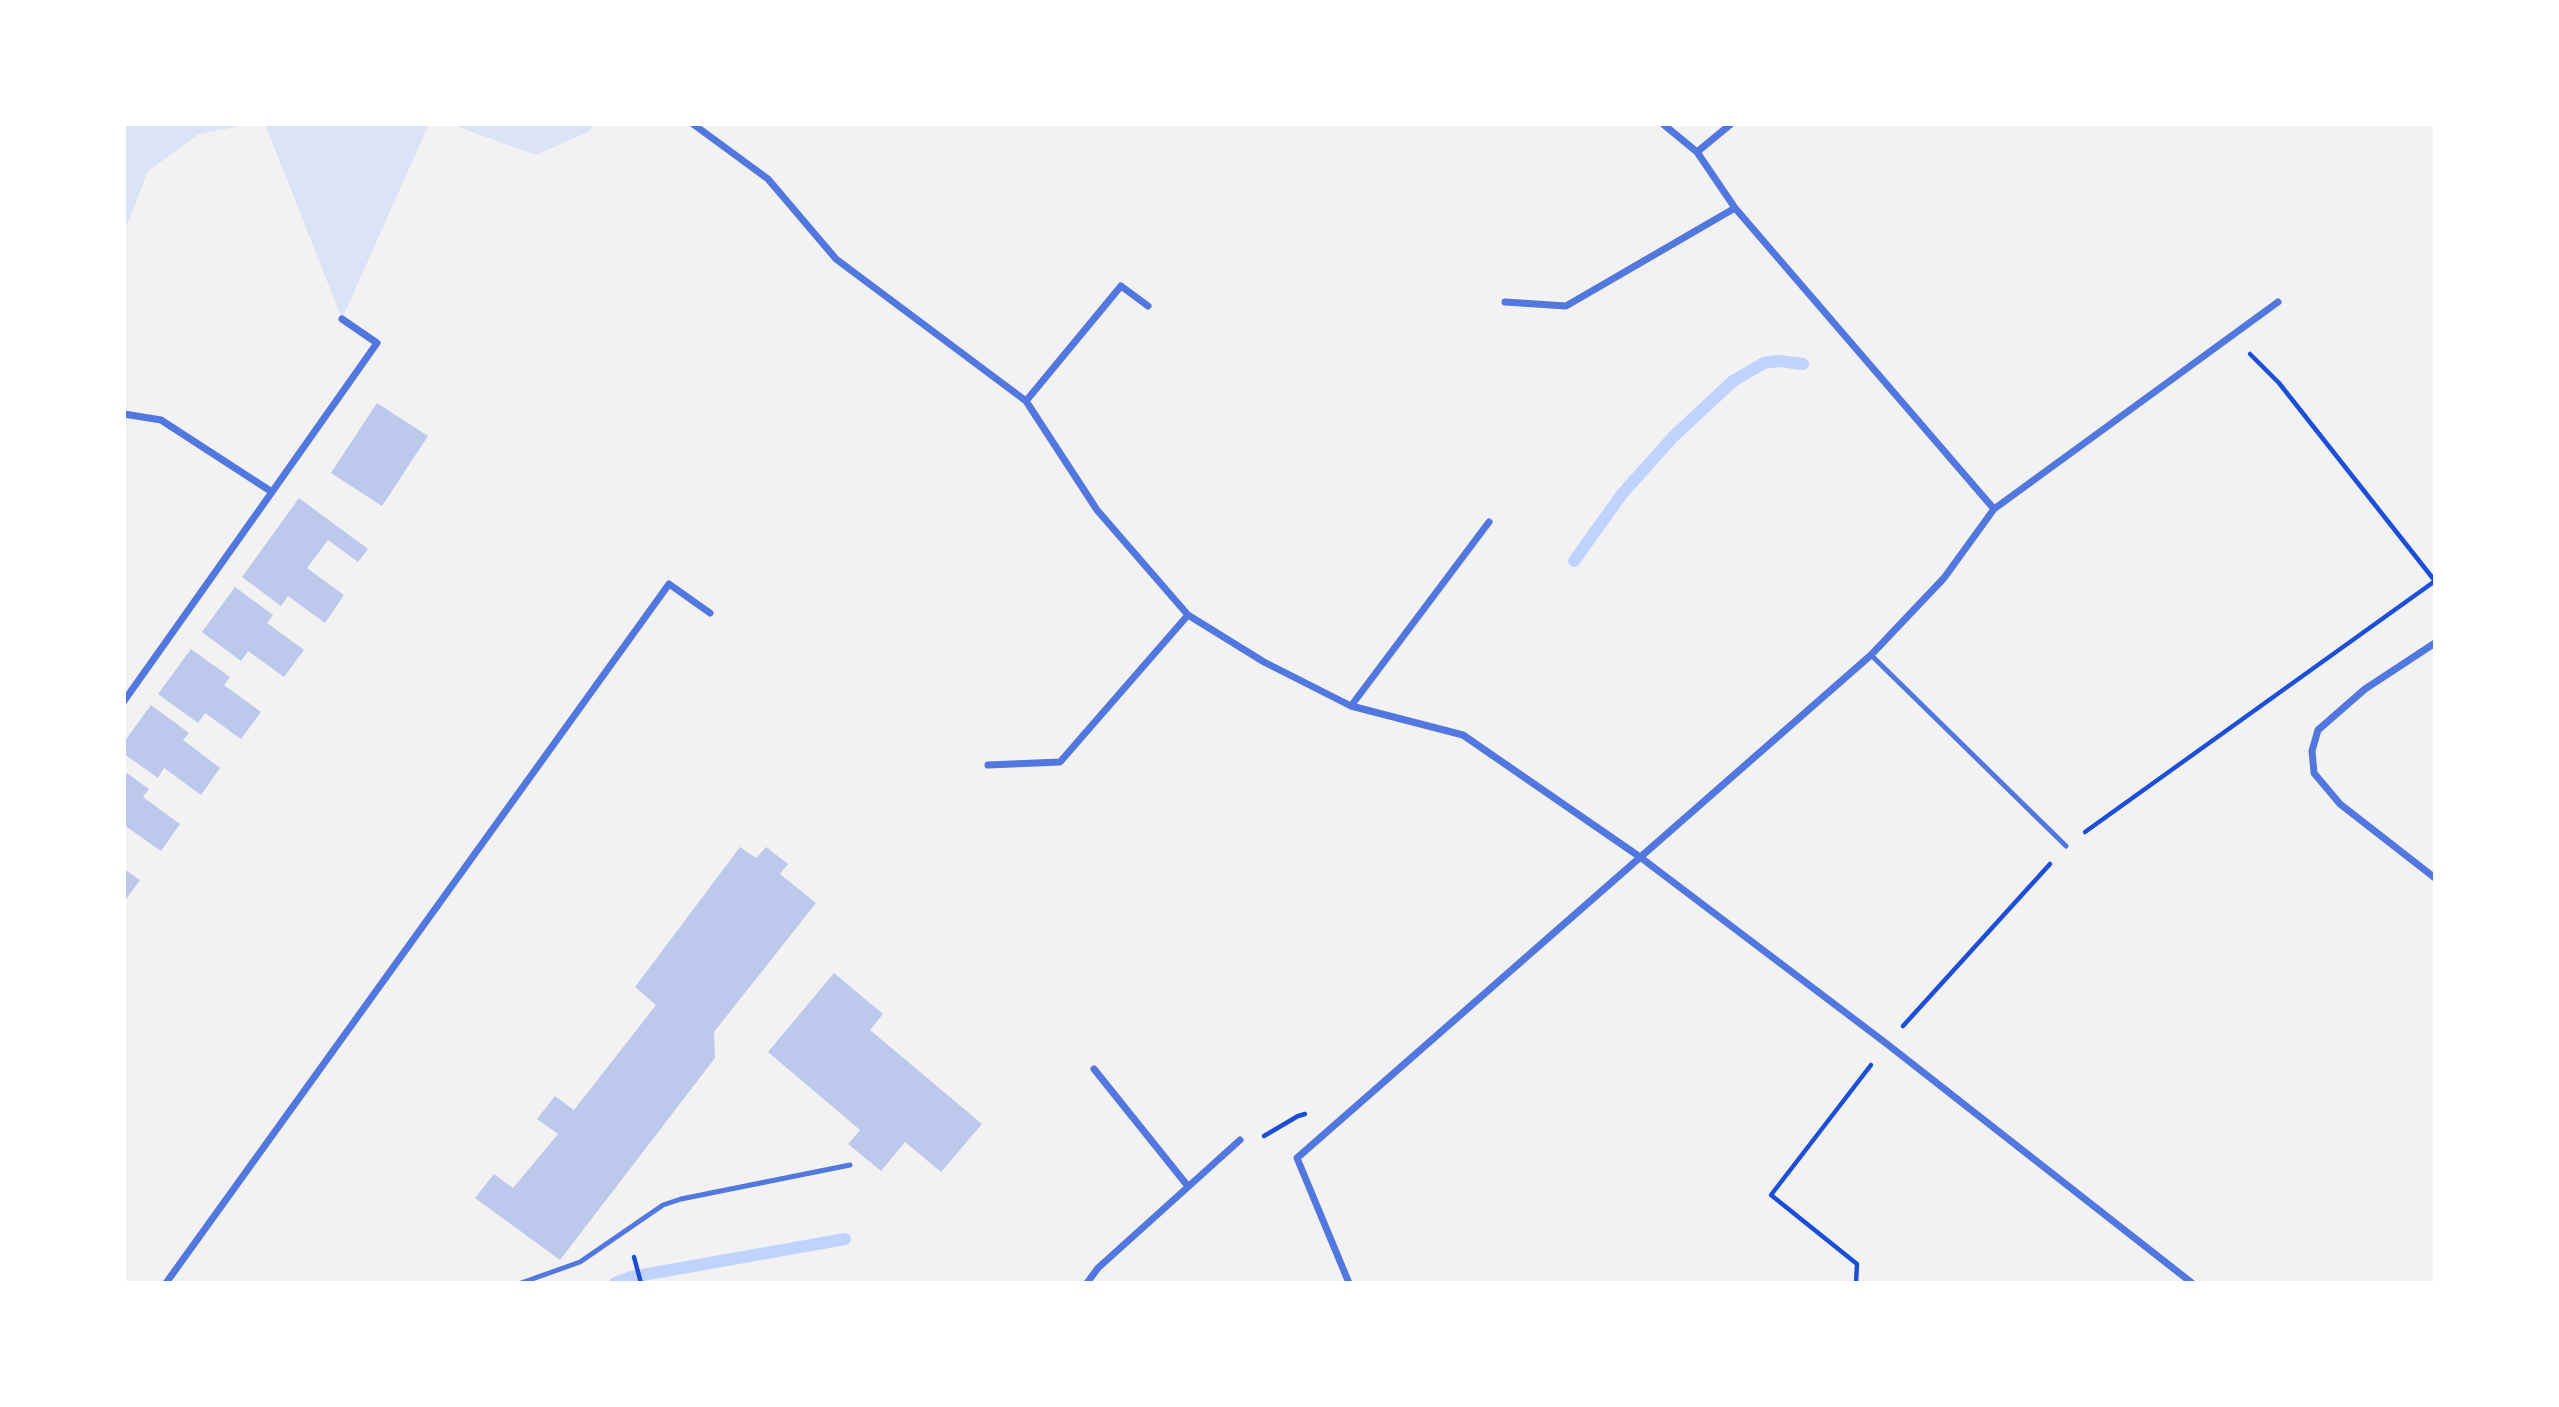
<!DOCTYPE html>
<style>
body{margin:0}
#map{position:relative;width:2559px;height:1407px;overflow:hidden;background:#f2f2f2;font-family:"Space Grotesk",sans-serif}
canvas{display:block}
.frame{position:absolute;inset:0;border:126px solid #fff;pointer-events:none}
</style>
<div id="map">
<canvas width="2559" height="1407"></canvas>
<div class="frame"></div>
</div>
<script>
const c = document.querySelector('canvas').getContext('2d');
c.lineJoin = 'round';
function fill(path, color) { c.fillStyle = color; c.fill(path, 'evenodd'); }
const shape = rows => new Path2D(rows.map(r => 'M' + r).join(''));
function trace(path, color, width, dash) { c.strokeStyle = color; c.lineWidth = width; c.lineCap = dash ? 'butt' : 'round'; c.setLineDash(dash || []); c.stroke(path); }
fill(shape([
 [124,124,251,124,199,134,148,171,124,233],
 [265,124,429,124,342,319],
 [450,124,595,124,588,132,536,155]
]), '#dbe4f7');
trace(shape([
 [1574,561,1622,494,1673,437,1733,381,1764,363,1778,361,1803,364],
 [615,1283,631,1277,845,1239]
]), '#bfd3fe', 12);
fill(shape([
 [377,403,428,436,382,506,331,473],
 [299,498,368,549,358,562,328,540,307,568,344,595,325,623,288,596,281,606,242,577],
 [235,587,273,615,267,623,304,650,284,677,248,651,241,661,202,632],
 [191,649,230,677,224,685,261,712,241,739,205,713,198,723,158,694],
 [151,705,189,733,183,740,220,768,201,795,164,768,158,778,124,754,124,742],
 [124,771,149,789,143,797,180,824,161,851,124,825],
 [740,847,756,858,766,847,788,864,780,874,816,903,714,1032,715,1058,560,1260,475,1198,494,1174,513,1188,558,1134,537,1119,555,1096,574,1110,656,1005,635,987],
 [124,869,140,880,124,902],
 [834,973,883,1014,870,1030,982,1124,941,1172,905,1142,881,1171,848,1144,860,1130,768,1052]
]), '#bdc9ec');
trace(shape([
 [2250,354,2279,383,2435,581],
 [2085,832,2435,581],
 [1903,1026,2050,864],
 [1264,1136,1298,1116,1305,1114],
 [634,1257,641,1283],
 [1856,1283,1857,1264,1771,1195,1871,1065]
]), '#1d4ed8', 4.5);
trace(shape([
 [1871,655,2066,846],
 [521,1283,580,1262,663,1205,681,1199,850,1165]
]), '#5277de', 5);
trace(shape([
 [693,124,768,179,836,259,1026,401,1097,510,1188,615,1264,662,1351,706,1463,735,1640,857,1887,1044,2192,1283],
 [1663,124,1697,152,1735,208,1994,509],
 [1697,152,1731,124],
 [1505,302,1566,306,1735,208],
 [1026,401,1121,286,1148,306],
 [124,414,161,420,272,492,377,343,342,319],
 [2435,643,2365,689,2318,730,2312,751,2314,773,2340,804,2435,878],
 [124,701,272,492],
 [1351,706,1489,522],
 [988,765,1060,762,1188,615],
 [1094,1069,1187,1185],
 [166,1283,669,584,710,613],
 [1087,1283,1098,1268,1240,1140],
 [1349,1283,1297,1158,1871,655,1944,578,1994,509,2278,302]
]), '#5277de', 7);
</script>
